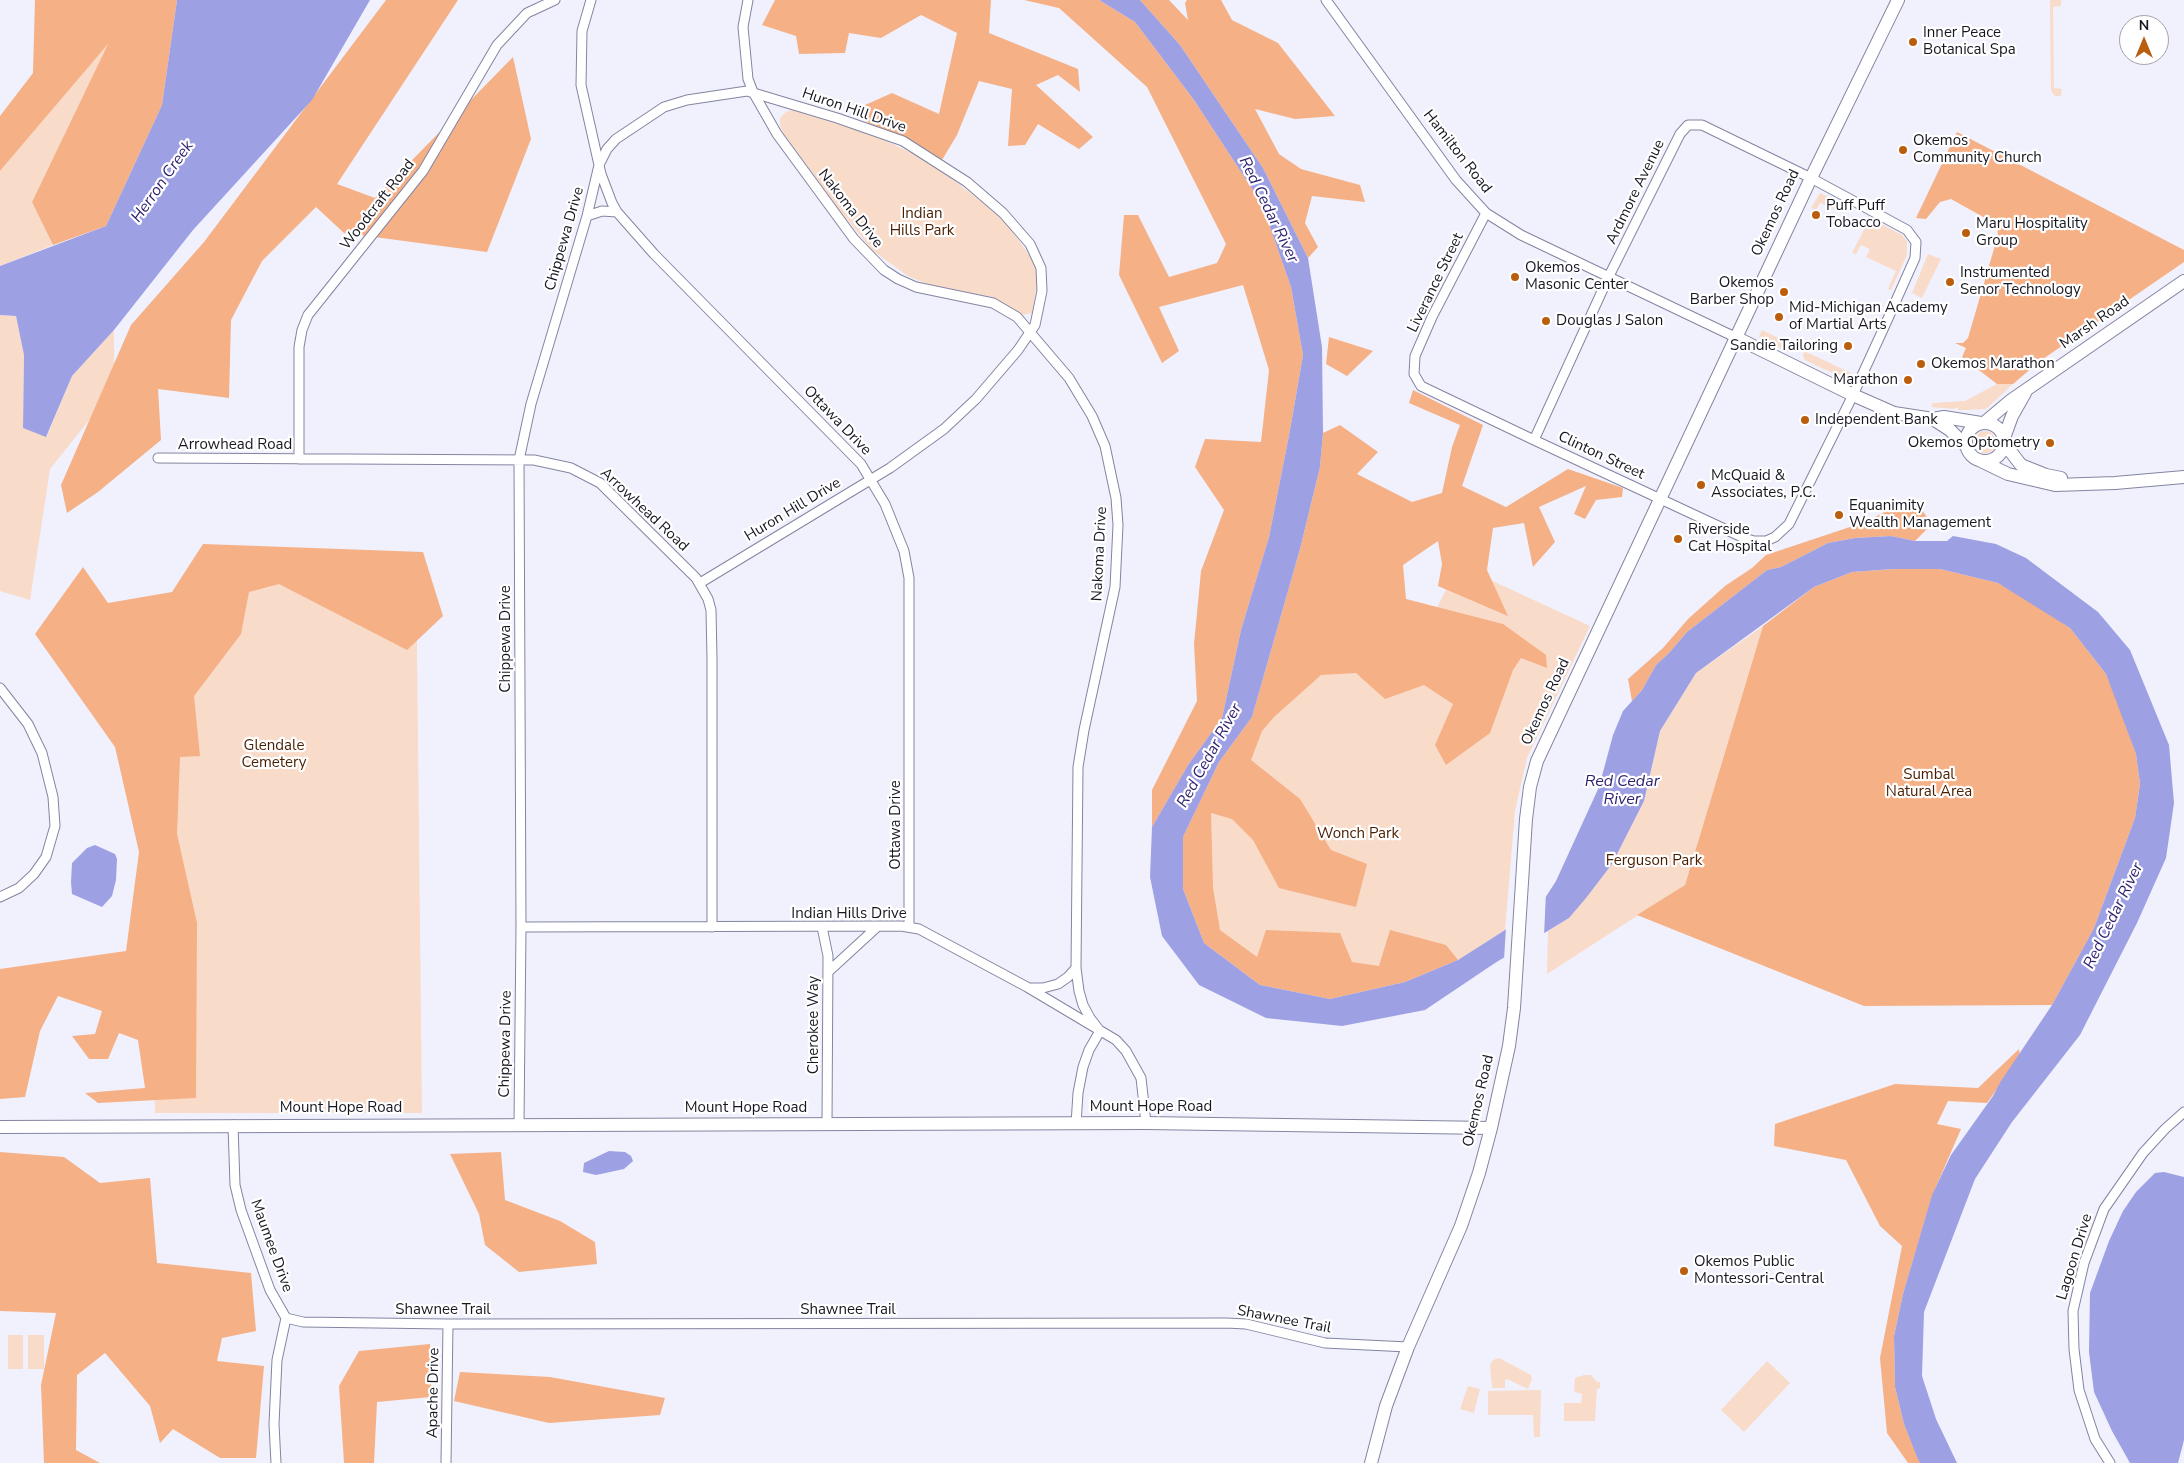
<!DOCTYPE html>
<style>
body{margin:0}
#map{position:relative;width:2184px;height:1463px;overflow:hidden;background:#f0f1fd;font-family:"Nunito Sans",sans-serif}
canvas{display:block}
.north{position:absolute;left:2119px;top:15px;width:50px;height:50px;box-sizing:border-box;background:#fff;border:1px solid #a2a2a7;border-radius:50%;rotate:0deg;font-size:14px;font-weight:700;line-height:20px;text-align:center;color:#171722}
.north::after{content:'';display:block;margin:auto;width:18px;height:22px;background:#ba5d0d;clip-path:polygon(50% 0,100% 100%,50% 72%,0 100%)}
</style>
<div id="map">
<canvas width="2184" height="1463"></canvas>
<div class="north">N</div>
</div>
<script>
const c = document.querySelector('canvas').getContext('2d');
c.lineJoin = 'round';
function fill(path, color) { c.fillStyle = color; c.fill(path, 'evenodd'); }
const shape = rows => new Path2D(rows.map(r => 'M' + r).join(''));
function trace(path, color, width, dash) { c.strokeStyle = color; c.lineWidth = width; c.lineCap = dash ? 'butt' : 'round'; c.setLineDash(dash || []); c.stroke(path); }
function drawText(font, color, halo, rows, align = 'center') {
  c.font = font + ' "Nunito Sans",sans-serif'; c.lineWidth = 4.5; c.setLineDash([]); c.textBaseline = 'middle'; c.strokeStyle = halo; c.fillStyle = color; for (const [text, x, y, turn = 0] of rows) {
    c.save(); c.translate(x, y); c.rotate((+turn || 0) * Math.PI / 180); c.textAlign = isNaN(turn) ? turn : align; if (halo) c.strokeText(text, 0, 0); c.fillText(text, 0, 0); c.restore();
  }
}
fill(shape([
 [2050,0,2061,0,2061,6,2053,7,2054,88,2062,89,2061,96,2055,96,2051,91],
 [109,42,32,202,53,245,0,266,0,171],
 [792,110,876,136,930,162,983,203,1006,223,1030,256,1036,271,1037,286,1032,313,1022,315,992,297,927,284,908,276,872,250,837,207,783,133,780,125,780,118,786,112],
 [1820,193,1844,205,1841,212,1820,203,1816,210,1811,208],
 [1870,218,1902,235,1907,241,1907,255,1891,290,1888,289,1896,271,1866,257,1870,249,1861,245,1856,254,1852,253],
 [1928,254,1941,259,1922,298,1912,293],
 [0,315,16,316,24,355,23,428,47,436,72,376,114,330,114,389,50,469,30,600,0,591],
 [1762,330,1795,346,1793,350,1788,352,1763,340,1759,336],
 [1804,351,1847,371,1853,375,1848,378,1843,378,1805,360,1803,356],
 [1997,384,2013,384,1986,409,1966,410,1958,410,1958,408,1955,408,1955,409,1931,407,1933,403,1965,401],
 '1974 442a11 11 0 1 1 22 0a11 11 0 1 1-22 0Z',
 [206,555,416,555,422,1113,155,1113,149,841],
 [1458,565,1590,626,1527,758,1515,811,1505,930,1458,960,1330,999,1204,943,1183,837,1364,581,1423,636],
 [1763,626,1685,885,1547,974,1548,931,1569,918,1612,864,1644,801,1660,731,1696,673],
 [8,1335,23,1335,23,1369,8,1369],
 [28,1335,44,1335,44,1369,28,1369],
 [1499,1358,1531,1375,1532,1379,1528,1389,1507,1379,1505,1380,1505,1388,1492,1388,1490,1365,1493,1360],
 [1767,1361,1790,1383,1744,1432,1721,1410],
 [1584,1375,1591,1375,1597,1382,1600,1382,1600,1388,1597,1389,1595,1421,1564,1421,1564,1403,1581,1403,1582,1394,1575,1392,1574,1390,1575,1378],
 [1468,1386,1480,1389,1474,1413,1460,1409],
 [1541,1390,1540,1437,1534,1437,1533,1415,1488,1415,1488,1391]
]), '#f9dbca');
fill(shape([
 [35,0,177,0,162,105,106,226,53,245,32,202,108,44,0,171,0,116,33,73],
 [386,0,458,0,337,184,375,198,513,57,531,139,487,252,344,233,316,207,262,261,231,320,229,398,158,389,161,440,98,492,67,513,61,485,131,325,204,242],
 [775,0,991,0,989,33,1078,69,1080,92,1058,75,1036,85,1093,137,1079,149,1038,124,1025,145,1008,146,1012,89,979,81,957,135,942,160,865,121,865,105,892,93,939,114,957,33,921,15,881,38,849,33,845,53,799,54,796,36,762,25],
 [1024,0,1099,0,1135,22,1194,100,1262,204,1291,287,1303,355,1290,430,1269,537,1241,630,1222,718,1188,765,1152,827,1152,790,1197,701,1194,644,1201,571,1224,510,1195,467,1205,439,1261,442,1269,370,1243,285,1159,307,1179,351,1162,363,1119,275,1124,215,1138,215,1169,277,1217,263,1226,244,1147,87,1059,8],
 [1140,0,1169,0,1188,20,1185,3,1187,0,1221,0,1232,20,1278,43,1335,116,1295,119,1255,109,1279,154,1301,169,1360,185,1365,202,1312,196,1305,223,1318,247,1308,258,1263,168,1180,45],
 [1957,132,2184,250,2184,262,2040,361,2013,384,1997,384,1962,357,1966,348,1955,343,1963,343,1968,338,1998,235,1997,227,1994,223,1951,199,1940,202,1926,219,1916,218],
 [1329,337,1373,351,1347,376,1326,364],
 [1413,390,1483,425,1462,486,1506,507,1568,469,1623,488,1622,497,1596,500,1585,519,1574,514,1586,486,1539,507,1555,542,1533,567,1524,523,1493,528,1487,570,1508,616,1438,586,1442,564,1438,541,1403,565,1406,599,1503,624,1546,655,1547,668,1521,658,1513,670,1490,733,1446,765,1435,745,1453,704,1424,685,1385,699,1356,673,1321,675,1274,717,1262,731,1251,760,1300,799,1331,850,1367,864,1356,907,1279,888,1253,840,1232,819,1211,813,1213,888,1220,930,1257,957,1266,930,1340,933,1352,962,1379,966,1390,930,1446,945,1458,960,1405,982,1330,999,1260,985,1204,943,1183,889,1183,837,1219,762,1252,717,1300,549,1320,467,1323,433,1340,425,1378,452,1357,474,1412,502,1442,493,1452,447,1460,425,1409,403],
 [1917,503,1932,524,1915,541,1891,536,1855,538,1828,543,1781,567,1767,570,1687,632,1669,653,1656,665,1642,690,1632,701,1628,679,1663,648,1688,619,1725,586,1752,568,1766,555,1868,521,1895,506],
 [203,544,423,552,443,616,407,650,279,584,249,592,241,634,194,696,200,756,180,757,177,834,197,923,196,1098,98,1103,85,1093,145,1088,138,1040,119,1033,108,1059,89,1059,72,1036,95,1034,102,1011,58,996,40,1031,25,1097,0,1099,0,969,126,951,139,852,115,747,35,634,83,567,108,603,172,592],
 [1893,569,1940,569,1998,583,2031,602,2070,628,2106,674,2120,708,2136,754,2140,784,2135,818,2094,928,2052,1005,1864,1006,1637,915,1685,885,1763,626,1814,587,1852,572],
 [2019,1049,2020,1057,1987,1103,1948,1101,1937,1124,1961,1129,1932,1196,1903,1294,1894,1336,1895,1387,1904,1424,1920,1463,1908,1463,1887,1433,1880,1358,1902,1246,1880,1226,1846,1160,1774,1146,1775,1124,1895,1084,1978,1088],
 [0,1152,64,1157,100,1183,150,1178,157,1263,251,1273,256,1331,222,1338,217,1361,264,1366,256,1458,220,1458,173,1429,160,1443,150,1406,105,1353,77,1375,76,1450,100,1463,44,1463,41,1385,56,1313,0,1311],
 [501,1152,505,1200,560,1221,595,1242,597,1264,519,1272,485,1245,479,1214,450,1154],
 [430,1344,431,1397,377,1402,374,1463,344,1463,339,1386,359,1351],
 [460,1372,550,1377,665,1398,660,1415,549,1423,454,1401]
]), '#f5b086');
fill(shape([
 [177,0,370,0,312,100,193,230,114,330,72,376,46,437,23,428,24,355,16,316,0,315,0,266,106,226,162,105],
 [1099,0,1140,0,1180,45,1263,168,1308,258,1322,347,1323,433,1320,467,1300,549,1252,717,1219,762,1183,837,1183,889,1204,943,1260,985,1330,999,1405,982,1458,960,1538,909,1556,881,1599,787,1613,735,1623,711,1642,690,1656,665,1669,653,1687,632,1767,570,1781,567,1828,543,1855,538,1891,536,1915,541,1947,541,1953,536,1996,544,2026,558,2098,612,2130,650,2169,745,2174,803,2166,858,2137,923,2080,1035,2012,1122,1975,1179,1924,1312,1922,1376,1936,1419,1957,1463,1920,1463,1917,1457,1904,1424,1895,1387,1894,1336,1903,1294,1932,1195,1951,1155,1993,1096,2001,1081,2052,1005,2094,928,2135,818,2140,784,2136,754,2106,674,2070,628,1998,583,1940,569,1893,569,1852,572,1814,587,1696,673,1660,731,1644,801,1612,864,1586,898,1569,918,1495,963,1425,1010,1342,1026,1266,1018,1199,985,1162,936,1150,877,1152,827,1188,765,1222,718,1241,630,1269,537,1290,430,1303,355,1291,287,1262,204,1194,100,1135,22],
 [95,845,115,854,117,859,116,880,112,896,102,907,72,894,71,882,72,863,87,848],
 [609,1151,625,1152,631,1156,633,1161,624,1169,596,1175,583,1172,584,1163],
 [2164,1172,2184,1177,2184,1440,2178,1463,2130,1463,2112,1431,2094,1392,2089,1352,2090,1293,2109,1241,2123,1211,2136,1192,2155,1173]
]), '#9ea0e4');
fill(shape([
 [1546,892,1544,936,1504,960,1506,927,1537,907]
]), '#f0f1fd');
const street = shape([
 [591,0,582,31,581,85,601,174,612,203,617,212,654,254,861,464,885,504,904,551,909,578,909,927],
 [748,0,743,27,748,79,753,92,777,134,854,239,884,270,898,279,916,287,993,303,1017,317,1069,378,1092,416,1105,446,1116,498,1118,525,1115,587,1084,730,1078,767,1076,968,1079,991,1083,1005,1090,1018,1100,1031,1089,1050,1083,1067,1078,1093,1076,1124],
 [1326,0,1456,180,1486,213,1521,235,1737,338],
 [1486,213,1432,317,1415,356,1414,374,1421,386,1534,440,1744,538,1754,541,1766,541,1775,537,1789,524,1853,395,1886,323,1915,258,1916,242,1907,230,1811,178,1702,125,1688,125,1680,134,1608,278,1534,440],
 [587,216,602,211,617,212],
 [158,458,534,460,571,468,600,483,696,578,708,599,711,610,712,658,712,927],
 [299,459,299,347,302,330,308,315,423,171,497,45,527,13,555,0],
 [0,688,28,724,42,753,53,797,55,826,46,857,34,874,19,888,0,897],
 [521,927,901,926,919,929,1027,987,1116,1040,1126,1051,1141,1078,1146,1123],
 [822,927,828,956,827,1124],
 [828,972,877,927],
 [1031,988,1043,988,1058,984,1068,977,1076,968],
 [519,1124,521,927,519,460,531,404,587,216,599,165,607,149,616,139,664,107,687,100,747,91,837,118,903,141,967,182,1003,213,1030,244,1041,268,1042,291,1035,325,1018,350,976,399,944,429,890,468,700,583],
 [233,1125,235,1185,241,1210,270,1290,286,1318,277,1360,274,1424,276,1463],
 [286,1318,303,1322,448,1324,1226,1323,1246,1324,1325,1343,1408,1347],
 [446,1463,448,1324],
 [2110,1463,2095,1439,2079,1390,2074,1349,2073,1311,2084,1263,2104,1209,2143,1153,2165,1129,2184,1112]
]);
const secondary = shape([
 [1737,338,1853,395,1894,413,1933,419,1944,417,1981,423],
 [1933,419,1950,430,1966,446],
 [1985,422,2010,401,2184,281],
 '1966 442a19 19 0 1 1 38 0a19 19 0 1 1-38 0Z',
 [2004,438,2012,416,2025,393],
 [2004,443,2021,465,2046,475,2061,478],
 [1979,460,2008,474,2055,485,2115,483,2184,477],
 [0,1127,1146,1123,1491,1128],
 [1371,1463,1386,1406,1408,1347,1461,1226,1479,1173,1491,1128,1509,1046,1514,1008,1526,819,1530,787,1537,761,1811,178,1898,0]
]);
trace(street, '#8385a1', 11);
trace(secondary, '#8385a1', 14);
trace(street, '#fff', 9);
trace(secondary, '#fff', 12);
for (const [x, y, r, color] of [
 [1913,42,5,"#ba5d0d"],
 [1903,150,5,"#ba5d0d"],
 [1816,215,5,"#ba5d0d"],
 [1966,233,5,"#ba5d0d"],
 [1515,277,5,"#ba5d0d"],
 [1950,282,5,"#ba5d0d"],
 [1784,292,5,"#ba5d0d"],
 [1779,317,5,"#ba5d0d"],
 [1546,321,5,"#ba5d0d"],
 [1848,346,5,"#ba5d0d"],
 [1921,364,5,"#ba5d0d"],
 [1908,380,5,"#ba5d0d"],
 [1805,420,5,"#ba5d0d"],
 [2050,443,5,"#ba5d0d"],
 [1701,485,5,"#ba5d0d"],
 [1839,515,5,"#ba5d0d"],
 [1678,539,5,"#ba5d0d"],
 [1684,1271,5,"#ba5d0d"]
]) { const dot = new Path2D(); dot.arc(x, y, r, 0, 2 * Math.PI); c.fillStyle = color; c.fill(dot); trace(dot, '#fff', 2); }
drawText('15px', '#171722', '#fff', [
 ["Inner Peace",1923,33],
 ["Botanical Spa",1923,50],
 ["Okemos",1913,141],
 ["Community Church",1913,158],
 ["Puff Puff",1826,206],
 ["Tobacco",1826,223],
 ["Maru Hospitality",1976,224],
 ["Group",1976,241],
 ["Okemos",1525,268],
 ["Masonic Center",1525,285],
 ["Instrumented",1960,273],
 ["Senor Technology",1960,290],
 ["Okemos",1774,283,"right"],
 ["Barber Shop",1774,300,"right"],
 ["Mid-Michigan Academy",1789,308],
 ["of Martial Arts",1789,325],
 ["Douglas J Salon",1556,321],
 ["Sandie Tailoring",1838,346,"right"],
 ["Okemos Marathon",1931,364],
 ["Marathon",1898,380,"right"],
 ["Independent Bank",1815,420],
 ["Okemos Optometry",2040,443,"right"],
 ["McQuaid &",1711,476],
 ["Associates, P.C.",1711,493],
 ["Equanimity",1849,506],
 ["Wealth Management",1849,523],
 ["Riverside",1688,530],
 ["Cat Hospital",1688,547],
 ["Okemos Public",1694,1262],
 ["Montessori-Central",1694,1279]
], 'left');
drawText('15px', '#171722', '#fff', [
 ["Huron Hill Drive",854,111,19],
 ["Hamilton Road",1457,152,52],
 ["Ardmore Avenue",1636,192,-64],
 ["Woodcraft Road",378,205,-52],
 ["Nakoma Drive",850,209,52],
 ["Okemos Road",1776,213,-65],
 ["Chippewa Drive",565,239,-74],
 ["Liverance Street",1436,283,-64],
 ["Marsh Road",2095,323,-35],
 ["Ottawa Drive",837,421,46],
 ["Arrowhead Road",235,445],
 ["Clinton Street",1601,456,25],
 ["Arrowhead Road",644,510,43],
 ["Huron Hill Drive",793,510,-31],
 ["Nakoma Drive",1100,554,-87],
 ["Chippewa Drive",506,639,-90],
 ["Okemos Road",1546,702,-65],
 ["Ottawa Drive",896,825,-90],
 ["Indian Hills Drive",849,914],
 ["Cherokee Way",814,1025,-90],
 ["Chippewa Drive",506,1044,-89],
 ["Okemos Road",1479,1101,-77],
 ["Mount Hope Road",1151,1107],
 ["Mount Hope Road",341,1108],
 ["Mount Hope Road",746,1108],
 ["Maumee Drive",271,1246,70],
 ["Lagoon Drive",2075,1257,-73],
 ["Shawnee Trail",443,1310],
 ["Shawnee Trail",848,1310],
 ["Shawnee Trail",1284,1320,11],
 ["Apache Drive",434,1393,-89]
]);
drawText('15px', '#491e00', '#fff', [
 ["Indian",922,214],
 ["Hills Park",922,231],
 ["Glendale",274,746],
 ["Cemetery",274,763],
 ["Sumbal",1929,775],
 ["Natural Area",1929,792],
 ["Wonch Park",1358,834],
 ["Ferguson Park",1654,861]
]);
drawText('italic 16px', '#2b1f6d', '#fff', [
 ["Herron Creek",163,182,-55],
 ["Red Cedar River",1268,210,64],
 ["Red Cedar River",1210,756,-61],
 ["Red Cedar",1622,782],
 ["River",1622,800],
 ["Red Cedar River",2114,916,-64]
]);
</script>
